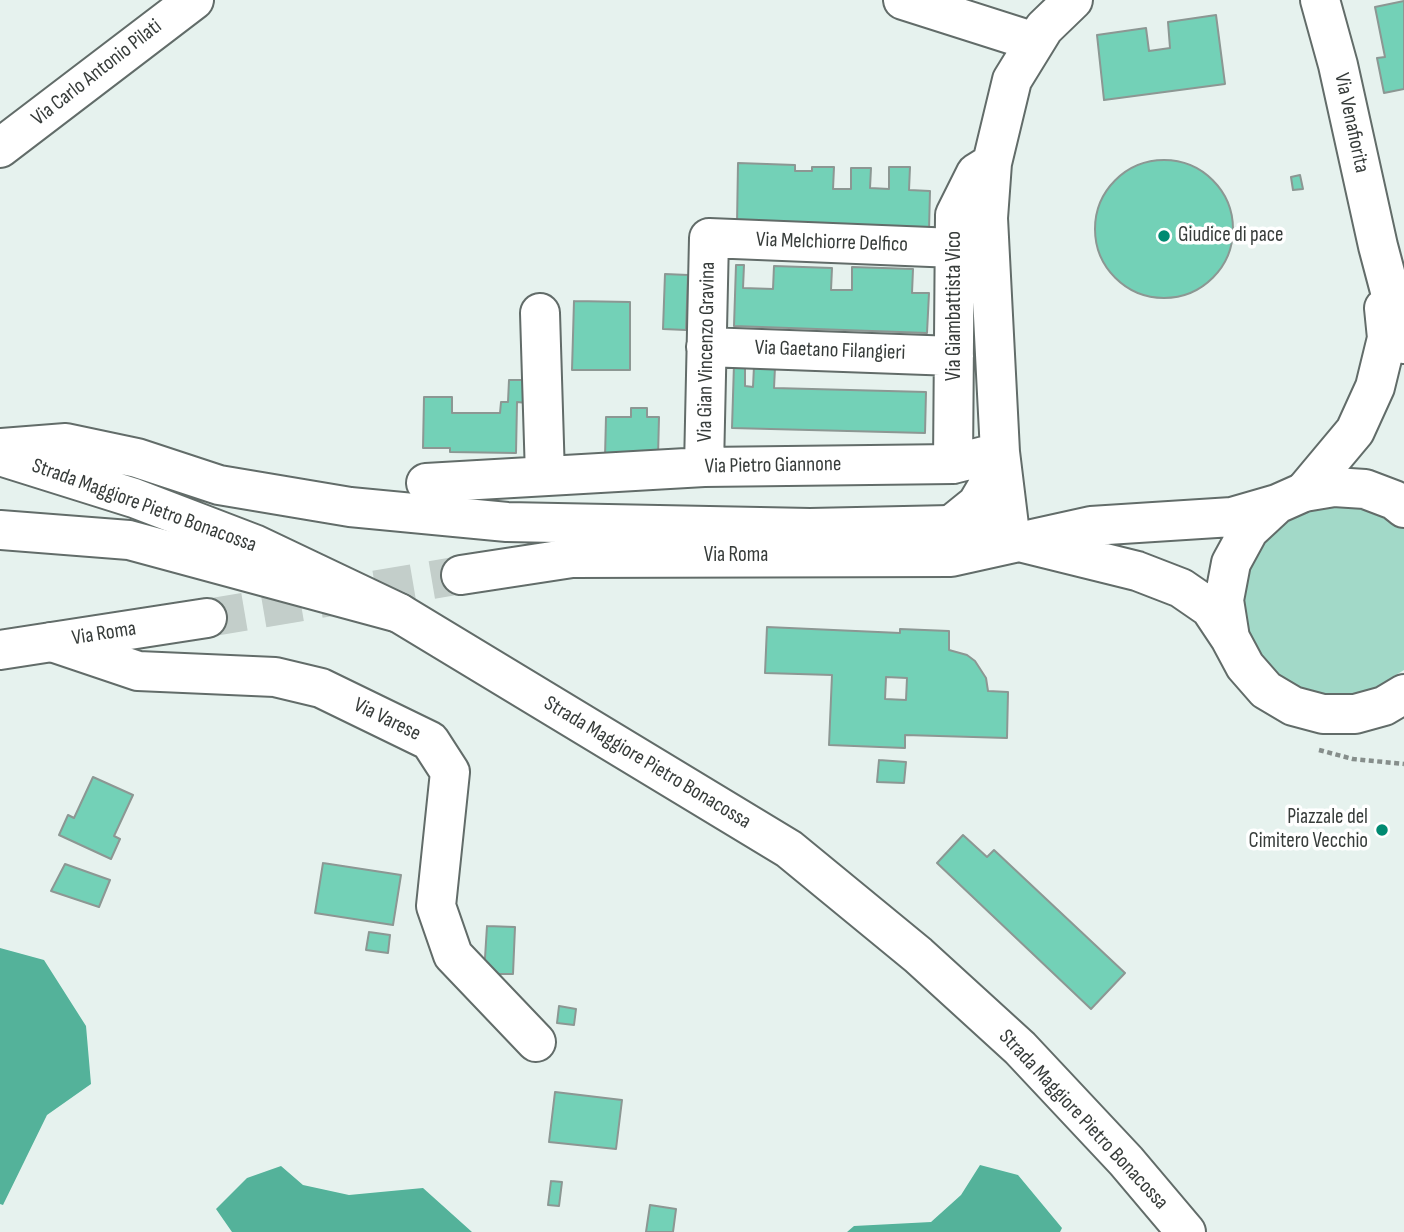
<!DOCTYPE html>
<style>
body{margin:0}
canvas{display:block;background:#e6f2ee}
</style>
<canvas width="1404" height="1232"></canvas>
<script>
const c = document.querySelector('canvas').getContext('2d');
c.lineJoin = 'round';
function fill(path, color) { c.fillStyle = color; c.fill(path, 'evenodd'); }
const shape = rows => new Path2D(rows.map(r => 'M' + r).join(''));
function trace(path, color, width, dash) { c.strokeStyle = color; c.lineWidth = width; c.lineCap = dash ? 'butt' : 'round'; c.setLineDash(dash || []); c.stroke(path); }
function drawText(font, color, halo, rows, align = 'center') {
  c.font = font + ' "Sofia Sans Condensed",sans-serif'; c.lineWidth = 7; c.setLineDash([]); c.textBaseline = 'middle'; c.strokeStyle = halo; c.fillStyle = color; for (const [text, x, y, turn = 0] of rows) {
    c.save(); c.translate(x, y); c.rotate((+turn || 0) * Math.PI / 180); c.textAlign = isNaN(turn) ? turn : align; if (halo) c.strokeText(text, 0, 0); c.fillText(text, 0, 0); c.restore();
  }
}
fill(shape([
 [1355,504,1386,516,1404,529,1404,670,1368,692,1346,696,1322,695,1286,682,1270,669,1248,637,1242,614,1244,574,1260,543,1285,519,1317,505]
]), '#a2d9c8');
fill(shape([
 [0,948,44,960,86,1026,91,1084,47,1115,3,1205,0,1204],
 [980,1165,1018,1175,1062,1228,1060,1232,847,1232,854,1226,931,1222,961,1195],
 [281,1166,303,1185,349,1195,423,1188,472,1232,232,1232,216,1209,247,1178]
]), '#54b29a');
const building = shape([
 [1404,1,1404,89,1384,93,1377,58,1385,57,1375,7,1404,1],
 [1216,15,1225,84,1104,100,1097,35,1146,28,1149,51,1170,48,1168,22,1216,15],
 '1095 229a69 69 0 1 1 138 0a69 69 0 1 1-138 0Z',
 [738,163,795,165,795,171,812,171,812,167,834,167,833,189,851,189,851,168,871,168,870,188,889,189,889,167,910,167,909,190,930,191,929,231,737,225,738,163],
 [1300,175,1303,189,1293,190,1291,177,1300,175],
 [736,265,744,265,743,288,773,289,774,266,832,268,831,290,852,290,852,267,913,269,912,293,929,293,927,333,734,326,736,265],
 [665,274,688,275,686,330,663,329,665,274],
 [574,301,630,302,630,370,572,370,574,301],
 [734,364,745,364,745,386,753,387,754,366,775,367,774,388,926,392,925,433,732,428,734,364],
 [509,380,527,380,527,403,517,402,516,453,450,452,450,448,423,448,424,397,452,397,452,413,500,413,501,402,508,402,509,380],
 [631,408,647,408,647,417,659,417,658,457,605,457,606,417,631,417,631,408],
 [767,627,900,633,900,629,949,631,949,650,967,655,975,661,986,678,988,691,1008,692,1007,738,905,735,905,748,829,745,832,675,765,673,767,627],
 [886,677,907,678,906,700,885,699,886,677],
 [879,760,906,762,904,783,877,782,879,760],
 [93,777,133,795,114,836,120,839,111,859,59,835,68,815,74,818,93,777],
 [963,835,987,857,994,850,1125,973,1091,1009,937,863,963,835],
 [323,863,401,875,393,925,315,913,323,863],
 [65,864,110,880,99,907,51,891,65,864],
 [487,926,515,927,513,974,484,974,487,926],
 [369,932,390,935,388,953,366,950,369,932],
 [559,1006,576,1009,574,1025,557,1023,559,1006],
 [555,1092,622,1100,616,1149,549,1142,555,1092],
 [551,1181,562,1182,559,1206,548,1205,551,1181],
 [650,1205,676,1209,673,1232,646,1232,650,1205]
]);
fill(building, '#73d1b7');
trace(building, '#8c9793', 2);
trace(shape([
 [207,618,461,575]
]), '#c3ceca', 38, [38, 19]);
const minor = shape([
 [903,0,1035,42],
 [1320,0,1338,65,1378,246,1404,344],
 [0,148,194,0],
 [540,313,545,476],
 [706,347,954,356],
 [953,464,955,215,976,173,992,163],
 [704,467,709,238,955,248],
 [426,483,704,467,953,464,1000,452],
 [1304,492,1355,431,1375,387,1387,338,1384,308],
 [951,525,977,504,993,477,1000,454],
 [1011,542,1000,452,988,218,992,163,1012,80,1044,28,1073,0],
 [52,642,138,671,275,677,321,688,430,741,450,772,436,906,453,955,536,1042]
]);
const major = shape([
 [2,448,66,443,137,458,219,485,350,507,507,522,810,528,951,525,1137,571,1181,588,1210,608,1230,638],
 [0,456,134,498,254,544,399,613,789,849,918,955,1020,1048,1126,1161,1186,1232],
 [1404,508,1394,500,1365,489,1334,487,1304,492,1277,504,1249,530,1231,563,1224,600,1230,638,1245,666,1266,690,1293,706,1323,714,1355,714,1384,706,1404,694],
 [461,575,572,558,951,557,1091,526,1232,517,1277,504],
 [0,650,207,618]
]);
const highway = shape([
 [0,530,129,540,399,613]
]);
trace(minor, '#626c69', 42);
trace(major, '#626c69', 42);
trace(highway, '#626c69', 42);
trace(shape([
 [1319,750,1353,759,1404,764]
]), '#868e8b', 4.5, [5, 3.5]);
trace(minor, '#fff', 38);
trace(major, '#fff', 38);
trace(highway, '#fff', 38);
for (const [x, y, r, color] of [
 [1164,236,7,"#008a71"],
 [1382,830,7,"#008a71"]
]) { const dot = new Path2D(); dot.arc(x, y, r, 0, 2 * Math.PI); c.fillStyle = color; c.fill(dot); trace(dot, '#fff', 2.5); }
drawText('21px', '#373c3a', '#fff', [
 ["Via Carlo Antonio Pilati",97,73,-38],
 ["Via Venafiorita",1351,123,78],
 ["Via Melchiorre Delfico",832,243,2],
 ["Via Giambattista Vico",955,306,-90],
 ["Via Gaetano Filangieri",830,351,2],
 ["Via Gian Vincenzo Gravina",707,352,-89],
 ["Via Pietro Giannone",773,466,-1],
 ["Strada Maggiore Pietro Bonacossa",144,506,20],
 ["Via Roma",736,556],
 ["Via Roma",104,634,-9],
 ["Via Varese",387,720,26],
 ["Strada Maggiore Pietro Bonacossa",647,763,31],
 ["Strada Maggiore Pietro Bonacossa",1083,1120,47]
]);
drawText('21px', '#373c3a', '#fff', [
 ["Giudice di pace",1178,236],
 ["Piazzale del",1368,818,"right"],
 ["Cimitero Vecchio",1368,842,"right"]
], 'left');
</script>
